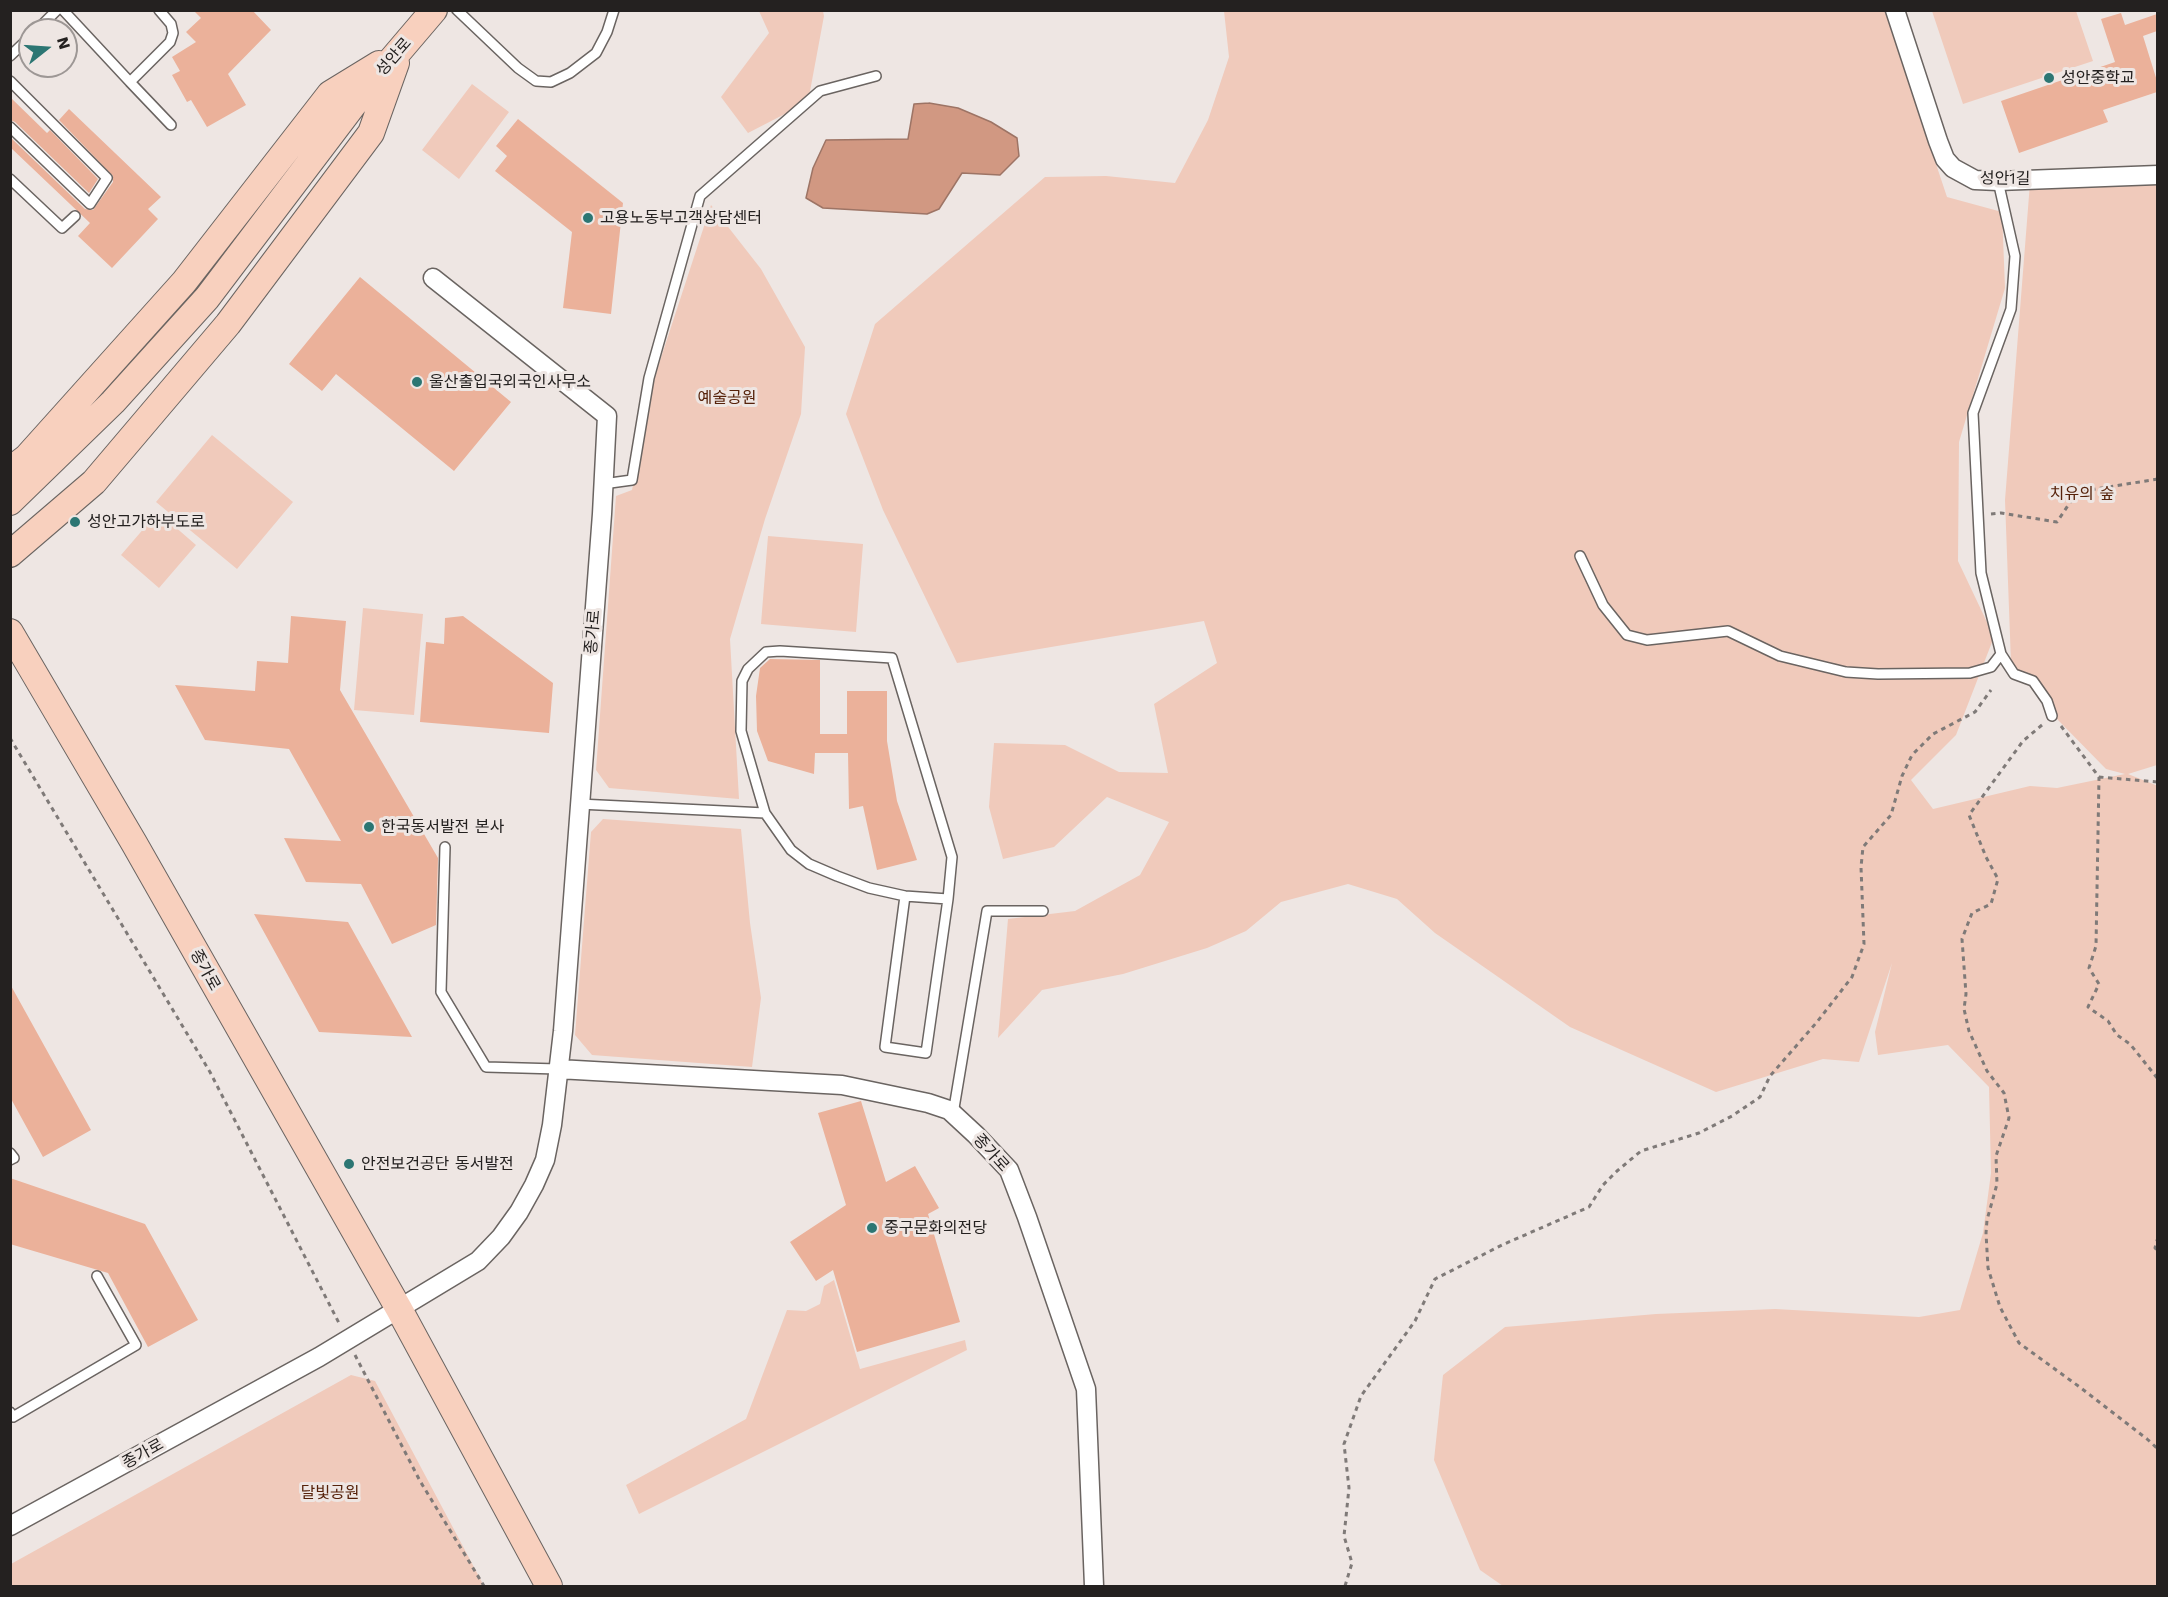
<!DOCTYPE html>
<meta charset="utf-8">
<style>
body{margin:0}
#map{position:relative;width:2168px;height:1597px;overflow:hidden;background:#eee6e3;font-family:"Work Sans",sans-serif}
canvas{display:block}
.frame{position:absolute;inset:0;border:12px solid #242120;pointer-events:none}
.north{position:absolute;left:18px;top:18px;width:60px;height:60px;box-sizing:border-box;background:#eee6e3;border:2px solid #9d9795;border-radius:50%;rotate:73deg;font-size:16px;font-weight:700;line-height:24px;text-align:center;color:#242120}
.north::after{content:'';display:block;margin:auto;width:21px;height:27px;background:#2c7673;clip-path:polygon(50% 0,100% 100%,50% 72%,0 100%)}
</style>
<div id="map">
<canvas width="2168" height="1597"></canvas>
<div class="frame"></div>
<div class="north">N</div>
</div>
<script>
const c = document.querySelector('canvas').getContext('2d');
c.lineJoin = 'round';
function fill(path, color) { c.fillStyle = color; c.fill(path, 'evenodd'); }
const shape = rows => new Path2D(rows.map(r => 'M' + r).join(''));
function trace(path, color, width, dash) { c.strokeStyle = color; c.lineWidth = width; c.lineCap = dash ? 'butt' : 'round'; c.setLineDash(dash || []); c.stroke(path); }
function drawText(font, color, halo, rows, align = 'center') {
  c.font = font + ' "Work Sans","Noto Sans KR",sans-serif'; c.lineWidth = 6; c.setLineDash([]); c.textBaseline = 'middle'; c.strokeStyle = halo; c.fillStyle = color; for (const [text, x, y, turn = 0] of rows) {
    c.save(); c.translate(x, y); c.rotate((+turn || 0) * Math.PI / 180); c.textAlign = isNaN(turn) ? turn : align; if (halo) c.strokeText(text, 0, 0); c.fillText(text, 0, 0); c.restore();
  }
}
fill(shape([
 [759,11,823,11,824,16,808,102,748,133,721,97,769,33],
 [1224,11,1885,11,1947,197,2002,212,2005,288,1959,442,1958,561,1994,637,1956,735,1911,780,1933,809,2030,786,2057,788,2125,774,2106,769,2058,720,2011,663,2005,500,2030,183,2157,176,2157,765,2128,774,2158,786,2157,1586,1503,1586,1480,1570,1434,1460,1443,1375,1505,1327,1656,1314,1775,1309,1919,1317,1960,1310,1983,1233,1991,1173,1989,1087,1948,1045,1878,1055,1875,1032,1892,963,1859,1062,1823,1059,1716,1092,1570,1027,1435,933,1397,899,1348,884,1281,902,1246,931,1207,948,1123,974,1042,990,998,1038,1008,919,1075,911,1140,875,1169,822,1107,797,1054,847,1003,859,989,807,994,743,1065,745,1119,772,1168,773,1154,704,1217,663,1204,621,957,663,883,510,846,414,875,324,1045,177,1106,176,1175,183,1208,120,1229,57],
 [1932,11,2076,11,2093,61,1963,104],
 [472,84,509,112,459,179,422,150],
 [711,205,761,269,805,347,801,414,765,519,730,639,739,799,609,788,596,770,616,496,632,490,655,376],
 [212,435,293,502,237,569,156,502],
 [158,512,196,545,159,588,121,555],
 [768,536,863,544,856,632,761,624],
 [363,608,423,614,414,715,354,710],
 [603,819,741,829,750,923,761,998,752,1067,592,1055,575,1035,591,832],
 [834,1280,860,1369,965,1340,967,1350,639,1514,626,1485,746,1419,787,1310,806,1311,820,1304,824,1286],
 [351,1375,375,1381,484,1586,11,1586,11,1564]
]), '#f0cabb');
const water = shape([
 [929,103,958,108,991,122,1017,138,1019,156,1000,175,962,173,939,209,927,214,823,208,806,198,813,168,826,140,908,139,914,104,929,103]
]);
fill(water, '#d19882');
trace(water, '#9d7465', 1.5);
fill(shape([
 [193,10,252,10,271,30,228,74,246,105,207,127,191,100,187,102,172,75,180,71,172,57,196,42,186,32,201,18],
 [2121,13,2125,25,2157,14,2157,31,2143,36,2157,81,2157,92,2103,110,2108,122,2019,153,2001,101,2115,62,2101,19],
 [10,97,47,133,50,130,98,179,89,193,15,122,10,120],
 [69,109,161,197,148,209,158,219,112,268,78,236,90,223,10,147,10,137,85,209,93,210,113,182,113,176,59,120],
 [518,119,623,203,611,314,563,308,572,232,495,171,507,156,496,146],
 [360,277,511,402,454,471,336,374,322,391,289,364],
 [291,616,346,621,340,690,438,858,436,925,392,944,361,884,306,882,284,838,341,841,289,749,205,740,175,685,255,691,257,661,288,663],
 [463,616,553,683,549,733,420,722,426,642,444,644,445,618],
 [770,659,820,660,820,734,847,734,847,691,887,691,887,741,897,801,917,860,877,870,863,806,849,809,848,753,815,753,814,774,768,761,757,731,756,696,760,668],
 [254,914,348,922,412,1037,319,1032],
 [10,984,91,1130,43,1157,10,1097],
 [861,1101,886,1182,915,1166,939,1208,928,1214,960,1322,857,1352,833,1270,816,1281,790,1242,846,1205,818,1113],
 [10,1178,145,1224,198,1320,148,1347,108,1273,10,1244]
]), '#ebb19a');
const lane = shape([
 [63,10,130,82,170,42,173,33,171,24,159,10],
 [457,10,518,68,536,81,551,82,570,73,596,53,607,32,614,10],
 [37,30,57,10],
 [10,56,30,37],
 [10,81,107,178,90,204,10,127],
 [130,82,171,125],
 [10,179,62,228,75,216],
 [603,484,632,480,649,378,700,196,820,91,876,76],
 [1580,556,1603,605,1627,635,1647,640,1728,631,1780,656,1846,672,1878,674,1970,673,1991,667,2001,654,1981,573,1973,413,2011,309,2015,256,1998,181],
 [2001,654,2014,674,2033,681,2047,701,2052,716],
 [579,804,765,813,791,850,809,864,837,876,869,888,905,896,948,899,952,857,892,658,780,651,766,652,748,669,742,681,741,731,765,813],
 [445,847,441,992,486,1067,558,1069],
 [905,896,885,1047,926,1053,948,899],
 [953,1114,987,911,1043,911],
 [10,1153,14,1158,10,1160],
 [10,1412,13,1417,136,1345,97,1276]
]);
const street = shape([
 [1895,10,1938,141,1945,159,1953,168,1975,180,1998,181,2158,175],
 [558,1069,842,1085,928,1103,949,1110,976,1135,1009,1170,1027,1217,1086,1389,1094,1586],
 [10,1526,319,1357,478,1261,501,1237,519,1212,534,1185,545,1160,552,1125,563,1031,602,514,607,416,433,278]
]);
const secondary = shape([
 [10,470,27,457,184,282,330,94,379,64],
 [10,502,113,402,207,298,354,104,434,10],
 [10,554,94,482,228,324,371,133,396,63],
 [10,632,134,843,399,1309,549,1586]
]);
trace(lane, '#6a6461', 12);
trace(street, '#6a6461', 21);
trace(secondary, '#6a6461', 28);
trace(shape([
 [1991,514,2001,513,2057,522,2077,492,2158,479],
 [2042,725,2023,741,1969,815,1986,857,1998,879,1991,904,1972,913,1962,939,1966,994,1964,1009,1969,1031,1987,1071,2004,1093,2009,1118,1996,1156,1997,1184,1987,1220,1986,1233,1988,1268,2000,1307,2019,1343,2081,1388,2147,1439,2158,1449],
 [2061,726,2099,777,2096,946,2089,968,2099,984,2088,1007,2108,1021,2117,1035,2130,1044,2158,1079],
 [10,738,210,1072,340,1325],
 [2099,777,2158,782],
 [2158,1237,2155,1248,2158,1251],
 [355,1355,420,1481,484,1586],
 [1345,1586,1352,1563,1344,1536,1349,1488,1344,1444,1361,1396,1415,1321,1435,1279,1502,1245,1589,1207,1603,1185,1617,1171,1641,1151,1699,1133,1732,1116,1760,1097,1770,1076,1817,1022,1852,977,1864,944,1861,867,1863,847,1891,815,1902,776,1912,755,1933,734,1975,712,1991,690]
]), '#7f7a78', 3, [4.5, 4.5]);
trace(lane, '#fff', 9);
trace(street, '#fff', 18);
trace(secondary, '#f8d0be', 26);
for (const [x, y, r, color] of [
 [2049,78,6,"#2c7673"],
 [588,218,6,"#2c7673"],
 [417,382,6,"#2c7673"],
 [75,522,6,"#2c7673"],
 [369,827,6,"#2c7673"],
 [349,1164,6,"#2c7673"],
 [872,1228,6,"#2c7673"]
]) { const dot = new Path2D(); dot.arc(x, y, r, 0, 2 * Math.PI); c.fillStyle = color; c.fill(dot); trace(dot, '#eee6e3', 2); }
drawText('16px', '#242120', '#eee6e3', [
 ["성안로",394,57,-49],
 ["성안1길",2005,179,1],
 ["종가로",593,632,-85],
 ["종가로",205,970,61],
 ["종가로",991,1153,48],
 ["종가로",143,1454,-29]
]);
drawText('16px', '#242120', '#eee6e3', [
 ["성안중학교",2061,78],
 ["고용노동부고객상담센터",600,218],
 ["울산출입국외국인사무소",429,382],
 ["성안고가하부도로",87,522],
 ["한국동서발전 본사",381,827],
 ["안전보건공단 동서발전",361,1164],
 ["중구문화의전당",884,1228]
], 'left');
drawText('16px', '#56220a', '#eee6e3', [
 ["예술공원",727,398],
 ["치유의 숲",2082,494],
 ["달빛공원",330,1493]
]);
</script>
